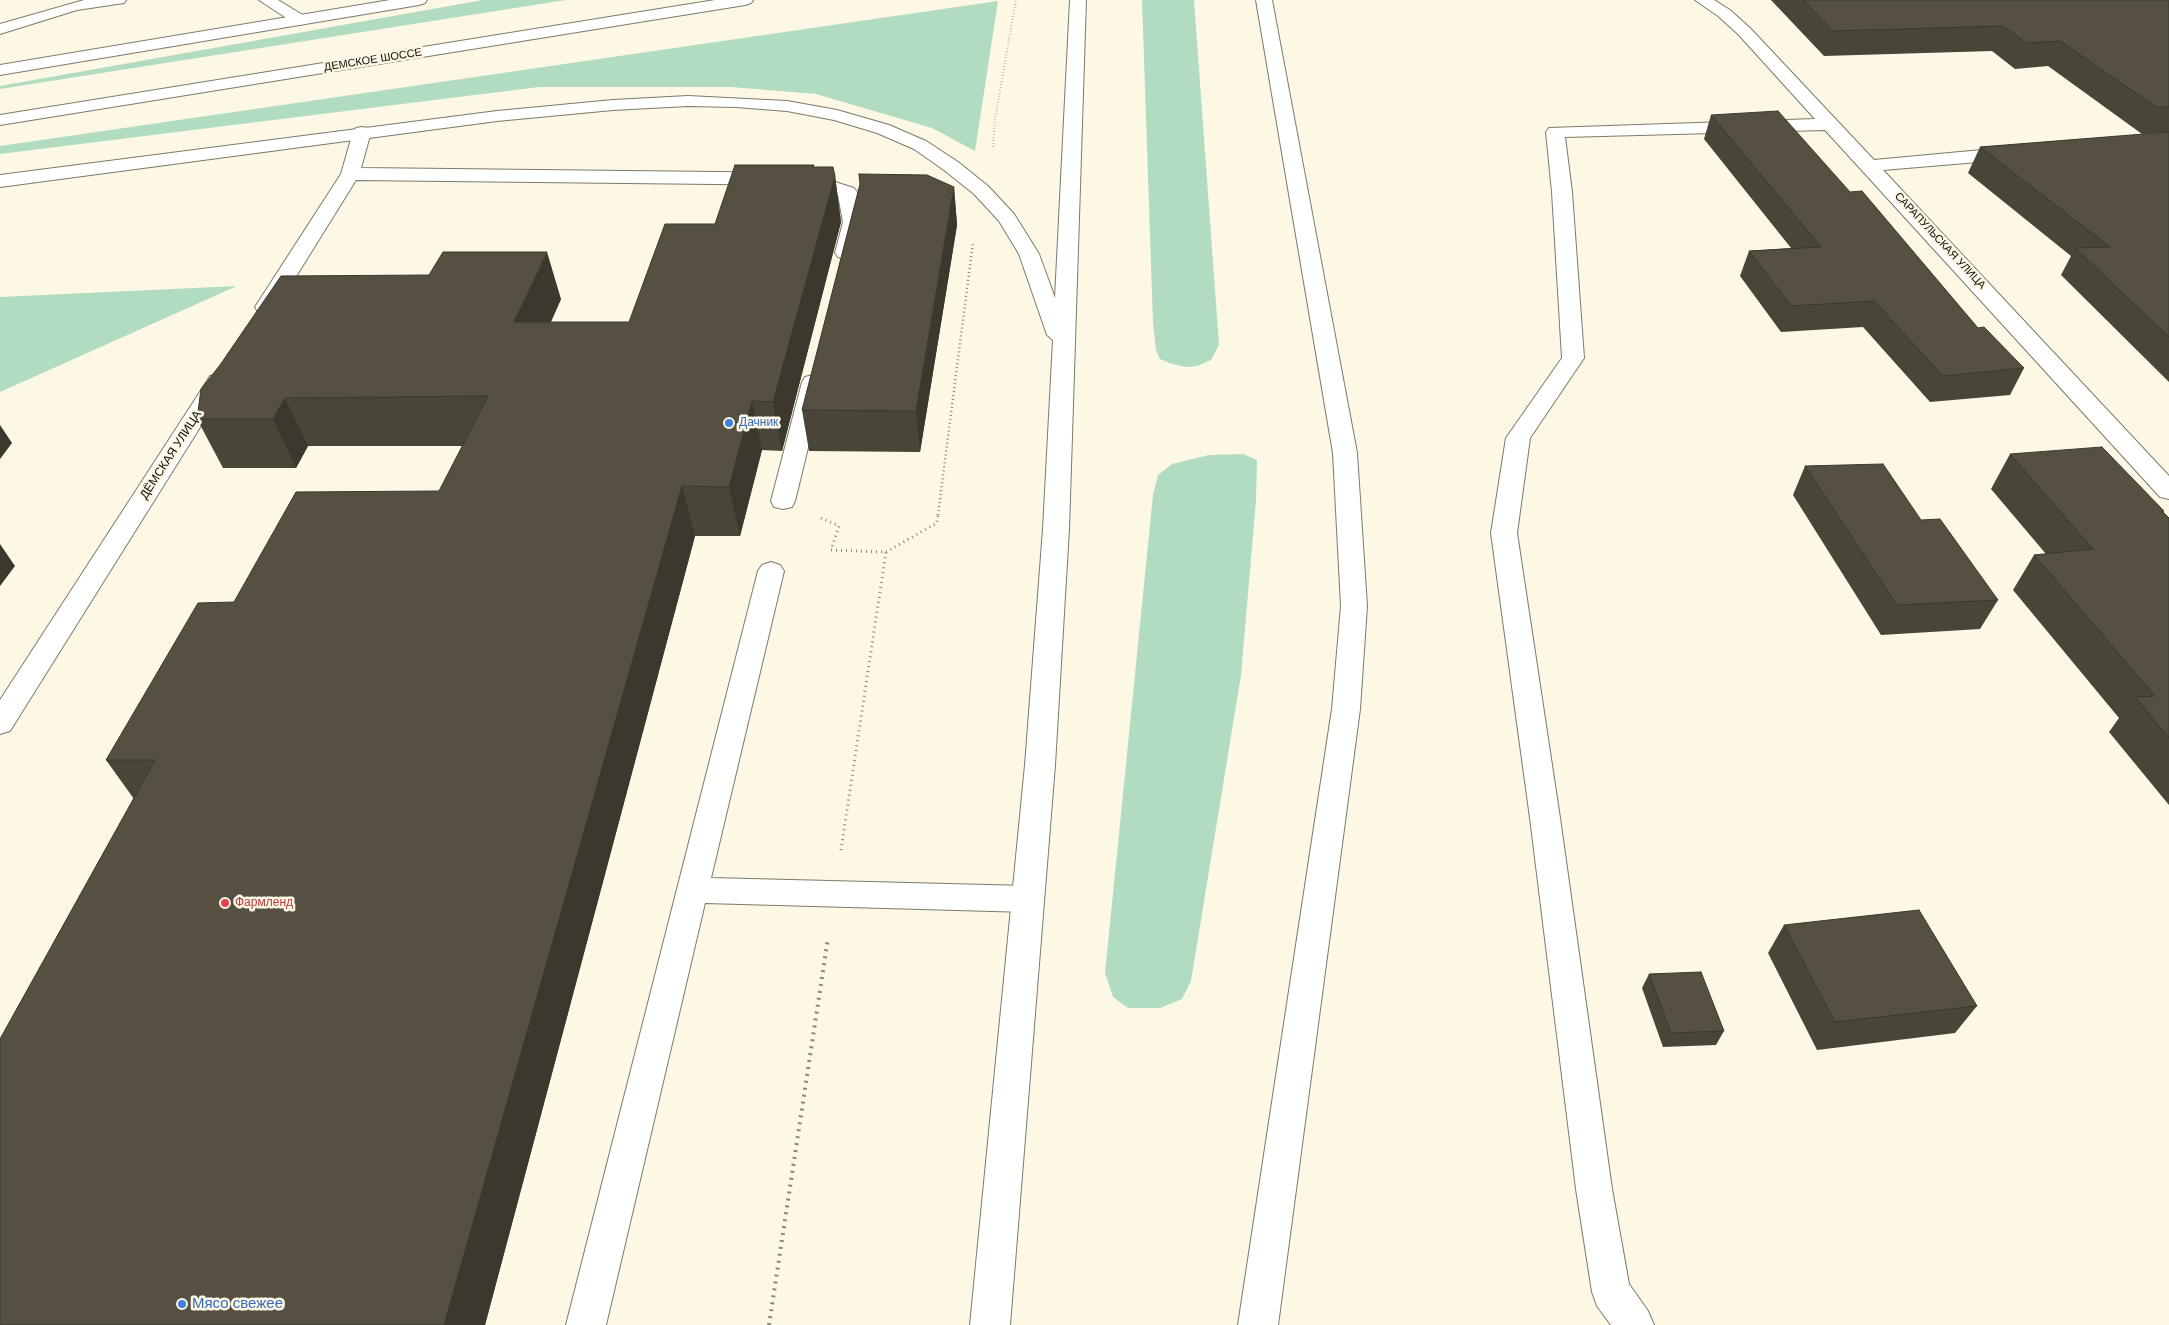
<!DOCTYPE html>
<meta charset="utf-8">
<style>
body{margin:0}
canvas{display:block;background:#fdf7e6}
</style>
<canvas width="2169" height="1325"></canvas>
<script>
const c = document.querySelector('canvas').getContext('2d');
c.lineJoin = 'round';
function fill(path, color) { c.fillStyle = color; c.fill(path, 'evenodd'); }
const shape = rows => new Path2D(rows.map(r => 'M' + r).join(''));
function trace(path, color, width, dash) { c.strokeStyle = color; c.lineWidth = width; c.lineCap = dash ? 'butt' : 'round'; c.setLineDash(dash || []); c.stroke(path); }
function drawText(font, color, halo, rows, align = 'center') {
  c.font = font + ' Arial,sans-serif'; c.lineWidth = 5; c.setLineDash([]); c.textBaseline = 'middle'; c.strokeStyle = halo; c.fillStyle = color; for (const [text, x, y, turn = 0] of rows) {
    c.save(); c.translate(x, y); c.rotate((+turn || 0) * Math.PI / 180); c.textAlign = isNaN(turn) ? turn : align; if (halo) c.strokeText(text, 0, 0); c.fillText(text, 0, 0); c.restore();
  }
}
fill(shape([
 [483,0,566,0,0,89,0,86],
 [1142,0,1194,0,1219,345,1211,360,1197,366,1186,367,1172,364,1160,359,1156,350,1153,323],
 [998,1,975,151,932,128,816,94,731,87,539,87,0,154,0,146],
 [237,286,0,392,0,297],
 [1243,454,1257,460,1256,500,1241,675,1191,981,1182,999,1160,1008,1128,1008,1113,997,1105,973,1153,495,1158,475,1172,464,1209,455]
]), '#b1dcc1');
const minor = shape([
 [84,0,126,0,124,3,77,10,0,34,0,24,84,0],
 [259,0,278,0,306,17,308,20,306,23,300,25,294,23,259,0],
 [1695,0,1714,0,1730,10,1750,28,1874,160,2014,147,2021,149,2023,153,2021,157,2014,159,1883,170,2169,476,2169,499,2160,497,1825,130,1565,137,1572,192,1584,358,1530,438,1517,533,1560,818,1612,1189,1629,1284,1648,1311,1654,1325,1611,1325,1597,1306,1592,1292,1576,1189,1530,818,1491,533,1506,438,1562,358,1552,192,1546,132,1549,128,1815,119,1738,34,1718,16,1695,0],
 [362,127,368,128,371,132,361,168,806,173,854,188,857,192,863,222,855,253,852,257,845,259,838,257,835,253,843,222,838,195,804,185,356,180,274,312,266,313,258,312,255,307,341,174,353,132,356,128,362,127],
 [218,374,226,376,229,381,10,731,0,734,0,700,207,381,210,376,218,374],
 [813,375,821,377,824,382,795,501,792,507,783,509,774,507,771,501,802,382,805,377,813,375],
 [771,562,780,565,784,571,711,878,1028,886,1039,890,1044,899,1039,908,1028,912,705,903,606,1325,566,1325,758,571,762,565,771,562]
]);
const major = shape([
 [390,0,427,0,425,3,419,5,0,75,0,65,390,0],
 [715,0,753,0,751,3,745,5,0,125,0,115,715,0],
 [1070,0,1086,0,1069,529,1055,765,1010,1325,970,1325,1025,765,1043,529,1053,340,1047,335,1019,254,999,221,974,194,944,170,914,149,877,133,834,120,787,111,736,107,688,106,613,110,497,121,0,187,0,175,497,111,613,100,688,96,787,101,837,110,889,125,926,141,958,162,988,186,1014,214,1039,254,1055,298,1070,0],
 [1256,0,1272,0,1357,453,1367,606,1360,709,1278,1325,1238,1325,1332,709,1341,606,1333,453,1256,0]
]);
trace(minor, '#7e7969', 2);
trace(major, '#7e7969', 2);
trace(shape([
 [993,147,995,119,1016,0]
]), '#8c887c', 2, [0.5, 2.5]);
trace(shape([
 [938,515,973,242]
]), '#8c887c', 2.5, [1, 3]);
trace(shape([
 [821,518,839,526,831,550,886,552,937,523,938,514],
 [841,850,886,552]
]), '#8c887c', 3, [1, 4]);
trace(shape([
 [769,1325,828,938]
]), '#8c887c', 4, [2, 5]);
fill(minor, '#fff');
fill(major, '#fff');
fill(shape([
 [1771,0,2169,0,2169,382,2061,275,2071,256,1968,173,1980,147,2166,133,2166,132,2142,134,2048,66,2015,69,1992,51,1824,56],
 [1711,115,1850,192,1978,328,2024,368,2010,395,1930,402,1863,327,1781,332,1740,276,1749,251,1791,248,1704,139],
 [814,165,814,167,835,176,841,222,782,451,762,450,740,536,695,536,485,1325,0,1325,134,799,106,760,234,602,439,491,463,446,308,446,296,468,223,468,197,419,561,299,551,322,629,322,715,224],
 [859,174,954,187,957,225,920,452,809,451,802,410,860,185],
 [2010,454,2164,511,2163,512,2169,518,2169,805,2109,732,2119,718,2013,590,2034,555,2046,554,1991,489],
 [1805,466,1921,520,1998,600,1980,629,1881,635,1793,495],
 [1784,925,1977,1006,1955,1033,1817,1050,1768,953],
 [1649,974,1724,1031,1716,1045,1663,1047,1642,988]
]), '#494538');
fill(shape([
 [835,176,841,222,782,451,773,402],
 [954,187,957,225,920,452,916,411],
 [547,252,561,299,529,370,514,322],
 [285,398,308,446,296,468,273,419],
 [752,401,762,450,740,536,729,487],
 [0,425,12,443,0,459],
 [682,486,695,536,485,1325,444,1325],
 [0,544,15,566,0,586]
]), '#3c382e');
const building = shape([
 [1803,0,2169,0,2169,107,2156,107,2060,41,2027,43,2003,26,1833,31,1803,0],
 [1778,111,1850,192,1862,191,1978,328,1984,327,2024,368,1943,376,1874,301,1791,306,1749,251,1821,247,1711,115,1778,111],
 [2169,132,2169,337,2075,248,2110,247,1980,147,2169,132],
 [735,165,814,165,813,167,833,167,835,176,773,402,752,401,729,487,682,486,444,1325,0,1325,0,1039,155,760,106,760,198,603,234,602,296,492,439,491,488,396,285,398,273,419,197,419,201,389,220,365,281,276,429,275,443,252,547,252,514,322,629,322,665,224,715,224,735,165],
 [859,174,927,175,954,187,916,411,802,410,860,184,859,174],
 [2102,447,2164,511,2162,511,2169,518,2169,738,2135,697,2155,696,2034,555,2093,549,2010,454,2102,447],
 [1883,464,1921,520,1940,519,1998,600,1897,605,1805,466,1883,464],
 [1919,910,1977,1006,1835,1022,1784,925,1919,910],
 [1701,972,1724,1031,1671,1033,1649,974,1701,972]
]);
fill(building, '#555041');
trace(building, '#3c382e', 1);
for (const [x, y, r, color] of [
 [729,423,5,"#3f7fe0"],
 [225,903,5,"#e0444e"],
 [182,1304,5,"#3f7fe0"]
]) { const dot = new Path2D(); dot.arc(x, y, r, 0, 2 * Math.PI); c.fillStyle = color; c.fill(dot); trace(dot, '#fdf7e6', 2); }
drawText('11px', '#100e08', '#fdf7e6', [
 ["ДЕМСКОЕ ШОССЕ",373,60,-9],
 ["САРАПУЛЬСКАЯ УЛИЦА",1940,241,47]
]);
drawText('12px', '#366cbe', '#fdf7e6', [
 ["Дачник",739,423]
], 'left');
drawText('12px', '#100e08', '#fdf7e6', [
 ["ДЁМСКАЯ УЛИЦА",171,455,-57]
]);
drawText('12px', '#be3a42', '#fdf7e6', [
 ["Фармленд",235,903]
], 'left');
drawText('15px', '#366cbe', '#fdf7e6', [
 ["Мясо свежее",192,1304]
], 'left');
</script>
